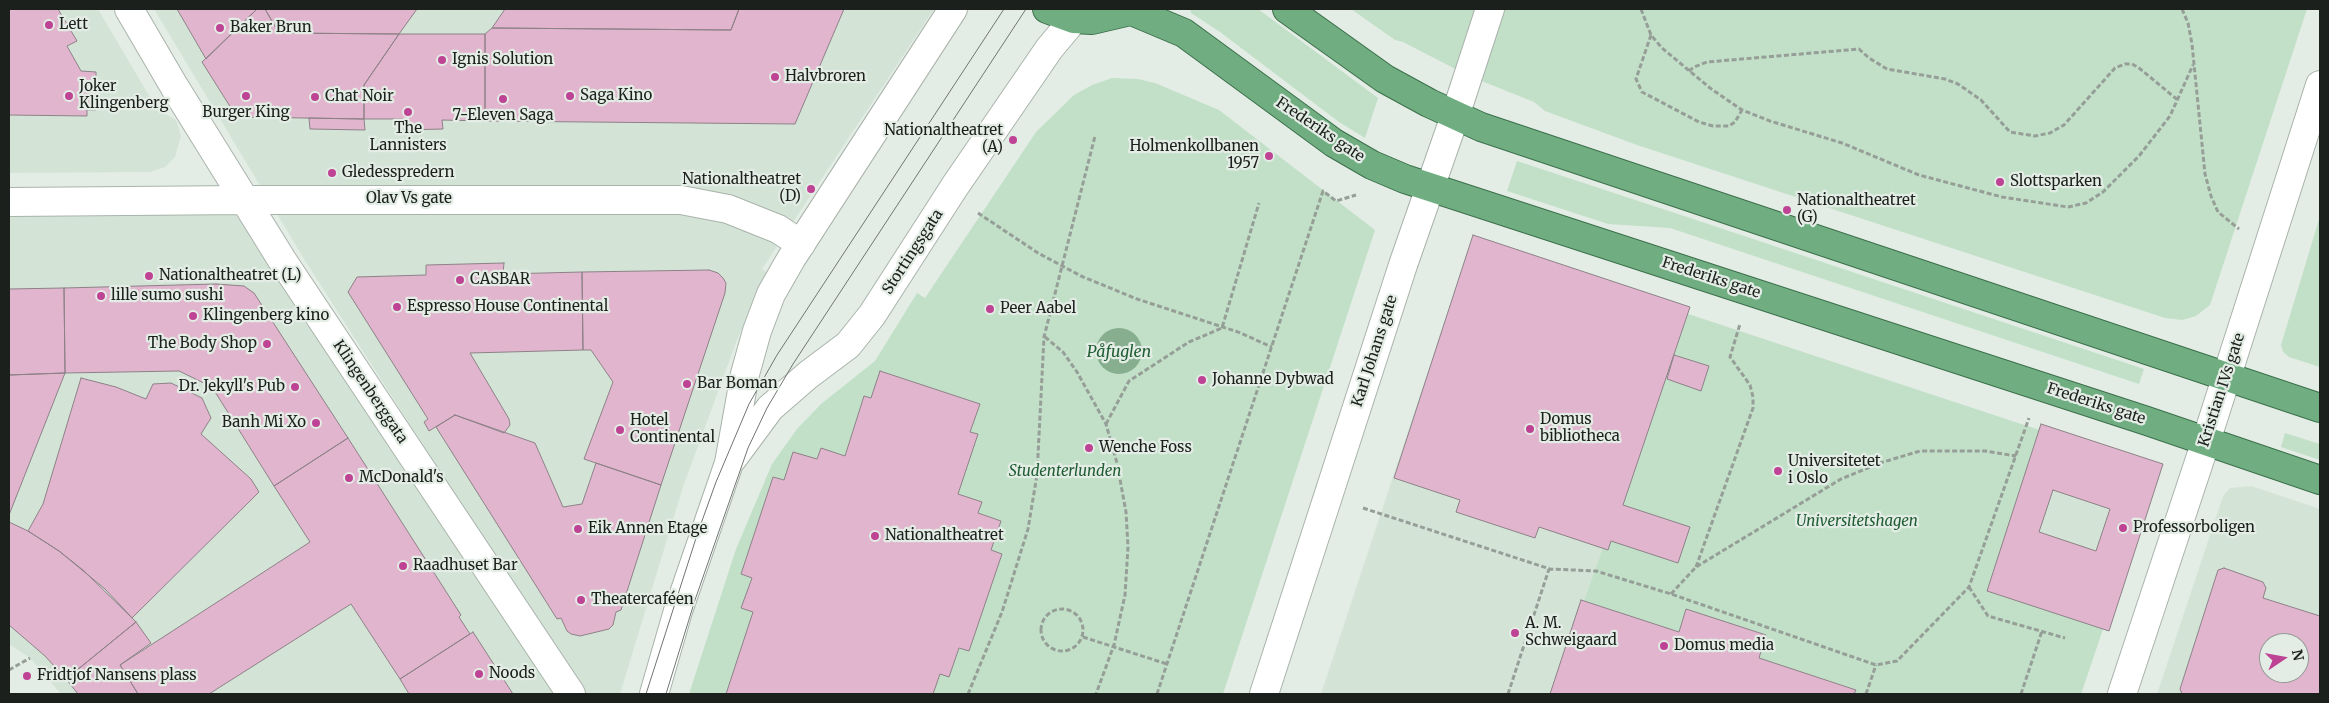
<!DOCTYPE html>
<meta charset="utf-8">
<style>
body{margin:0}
#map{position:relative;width:2329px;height:703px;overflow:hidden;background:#e3ede5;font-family:Merriweather,serif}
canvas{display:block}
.frame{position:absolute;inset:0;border:10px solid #1c201d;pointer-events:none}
.north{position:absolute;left:2259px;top:633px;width:50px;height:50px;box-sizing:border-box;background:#e3ede5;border:1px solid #939b95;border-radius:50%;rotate:78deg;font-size:14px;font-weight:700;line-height:20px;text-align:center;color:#1c201d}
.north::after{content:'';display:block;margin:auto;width:18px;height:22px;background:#be4394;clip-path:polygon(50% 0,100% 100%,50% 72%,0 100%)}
</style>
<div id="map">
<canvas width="2329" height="703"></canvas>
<div class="frame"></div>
<div class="north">N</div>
</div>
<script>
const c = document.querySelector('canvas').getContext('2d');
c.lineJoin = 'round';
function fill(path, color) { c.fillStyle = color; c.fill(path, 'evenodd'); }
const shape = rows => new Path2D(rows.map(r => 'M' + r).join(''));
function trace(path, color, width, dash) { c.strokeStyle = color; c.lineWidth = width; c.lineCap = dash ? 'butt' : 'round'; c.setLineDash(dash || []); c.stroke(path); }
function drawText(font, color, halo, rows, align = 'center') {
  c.font = font + ' Merriweather,serif'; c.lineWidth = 4.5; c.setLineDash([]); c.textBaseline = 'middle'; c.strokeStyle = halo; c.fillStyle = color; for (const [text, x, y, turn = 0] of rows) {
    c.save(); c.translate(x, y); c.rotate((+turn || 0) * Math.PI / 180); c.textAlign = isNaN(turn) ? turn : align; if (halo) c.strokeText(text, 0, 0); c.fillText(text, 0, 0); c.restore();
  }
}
fill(shape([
 [9,9,98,9,157,109,176,120,181,136,175,157,165,167,150,172,9,173],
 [154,9,934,9,762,269,770,274,750,309,737,340,683,487,620,694,582,694,579,689,304,259],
 [245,200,571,694,61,694,30,658,9,644,9,202],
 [1473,235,1690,307,1688,314,2027,426,2038,429,2041,424,2163,464,2109,631,2103,629,2081,694,1321,694],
 [2251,486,2320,509,2320,694,2157,694,2223,496,2230,488],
 [2269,643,2299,643,2299,673,2269,673]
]), '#d3e4d6');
fill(shape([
 [1190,9,1258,9,1378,98,1365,138,1339,122,1220,32,1191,13],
 [1351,9,2307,9,2210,305,2196,316,2182,320,2165,318,1637,145,1545,111,1534,102,1469,76,1403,42,1395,40],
 [1112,78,1138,79,1155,83,1219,110,1375,230,1223,694,689,694,736,549,772,464,797,429,821,404,875,361,917,293,925,298,1036,132,1074,95,1092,85],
 [1517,161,1684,216,2144,369,2139,384,1670,228,1608,224,1507,191],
 [2320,216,2320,367,2289,357,2283,352,2281,345],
 [1688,314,2039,430,1988,591,2103,629,2081,694,1854,694,1855,689,1759,658,1766,635,1686,609,1679,632,1584,601,1603,548,1608,549,1611,541,1678,563,1623,505],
 [2285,433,2320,444,2320,460,2281,447]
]), '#c2e0c8');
fill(shape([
 '1096 351a23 23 0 1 1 46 0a23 23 0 1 1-46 0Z'
]), '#86ae8f');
const building = shape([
 [9,9,58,9,77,41,67,46,81,71,96,72,96,110,87,110,87,116,9,115,9,9],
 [177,9,257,9,206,59,177,9],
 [257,9,265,9,279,33,399,34,364,85,364,119,242,117,238,107,231,108,202,62,257,9],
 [265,9,417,9,399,34,279,33,265,9],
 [505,9,739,9,731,30,492,28,505,9],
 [739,9,844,9,795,124,485,121,485,34,492,28,731,30,739,9],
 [399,34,485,34,485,121,442,120,443,129,404,130,404,119,364,119,364,85,399,34],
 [309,118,364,119,365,130,310,129,309,118],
 [1473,235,1690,307,1623,505,1690,527,1678,563,1611,541,1608,550,1539,527,1535,538,1456,512,1460,500,1394,478,1473,235],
 [504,263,503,274,582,272,583,350,470,353,509,419,510,425,504,433,455,415,429,431,424,422,428,419,348,292,357,277,426,275,426,265,504,263],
 [709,270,718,273,723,278,726,283,725,293,661,485,584,459,613,382,591,350,583,350,582,272,709,270],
 [216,284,244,286,254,293,348,438,274,486,212,387,179,371,65,373,64,288,216,284],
 [64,288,65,373,9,375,9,289,64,288],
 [1674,355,1709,366,1701,391,1667,379,1674,355],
 [880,371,980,404,970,432,978,434,958,494,982,502,978,513,1001,521,991,550,1002,554,969,651,959,648,949,677,940,674,933,694,726,694,753,612,741,608,752,578,741,574,773,477,784,480,793,452,817,459,821,448,845,456,864,396,871,398,880,371],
 [65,373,9,515,9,375,65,373],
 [81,378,116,387,146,399,153,384,171,383,202,398,211,418,201,434,251,479,259,492,132,618,83,570,59,551,28,531,43,504,81,378],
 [455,415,535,443,563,507,582,504,596,463,661,485,621,610,616,612,613,625,609,629,580,636,571,634,567,631,561,618,557,619,436,427,455,415],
 [2041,424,2163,464,2109,631,1987,591,2041,424],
 [2053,490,2110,509,2096,551,2039,532,2053,490],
 [348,438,461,615,459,617,470,634,400,679,351,604,209,694,138,694,120,665,310,542,274,486,348,438],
 [9,522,28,531,59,551,105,589,136,622,66,679,45,656,9,625,9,522],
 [2224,568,2263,582,2266,588,2263,598,2320,616,2320,694,2182,694,2180,689,2218,570,2224,568],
 [2269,643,2299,643,2299,673,2269,673,2269,643],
 [1581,600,1679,632,1686,609,1766,635,1759,658,1856,690,1854,694,1550,694,1581,600],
 [136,622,151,643,120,665,138,694,78,694,66,679,136,622],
 [473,632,513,694,409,694,400,679,473,632]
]);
fill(building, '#e2b5ce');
trace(building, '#8d8288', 1);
const pedestrian = shape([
 [1455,116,1490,9],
 [245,200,681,200,728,209,778,229,801,244]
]);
const minor = shape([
 [129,9,174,86,282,260,571,694],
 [9,202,245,200],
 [733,458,770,408,808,375,848,345,872,315,955,186,1049,49,1074,19],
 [654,694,678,611,729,463,745,374,757,331,771,294,791,259,953,9],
 [1264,694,1403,265,1455,116],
 [2122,694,2206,441]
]);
const tertiary = shape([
 [2206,441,2320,85]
]);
const trunk = shape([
 [1047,9,1074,19,1092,20,1139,9],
 [1287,9,1385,79,1429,103,1481,127,2320,408],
 [1134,12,1184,33,1334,143,1372,165,1405,179,2147,421,2320,480]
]);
trace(pedestrian, '#a9b3ab', 30);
trace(minor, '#a9b3ab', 30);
trace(tertiary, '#a9b3ab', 30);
trace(trunk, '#3c6f4a', 30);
trace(shape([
 [1641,9,1651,35,1662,48,1710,88,1742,110,1770,121,1842,143,1919,175,2002,197,2068,207,2086,203,2103,192,2139,156,2170,116,2193,65],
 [2182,9,2188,23,2192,44,2205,174,2211,196,2218,212,2239,229],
 [1651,35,1636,79,1642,92,1699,122,1713,126,1729,126,1735,122,1742,110],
 [1689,71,1694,67,1707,62,1859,49,1869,58,1887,69,1945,79,1958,84,1981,100,2010,132,2035,136,2050,133,2064,125,2115,68,2125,64,2132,64,2139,68,2179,101],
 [978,213,1038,253,1081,276,1137,299,1238,332,1272,347],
 [1045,337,1063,352,1077,372,1106,424,1117,463,1126,512,1128,547,1125,595,1114,645,1096,694],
 [1106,424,1129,381,1189,342,1222,328,1259,203],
 [1363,508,1550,569,1596,571,1671,594,1876,665,1897,661,1969,587,2029,418],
 [1696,567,1753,408,1753,397,1750,385,1730,357,1740,324],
 [1969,587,1988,616,2065,638],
 [1671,594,1696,567,1841,479,1880,463,1920,451,1985,451,2016,456],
 '1041 630a21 21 0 1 1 42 0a21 21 0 1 1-42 0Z',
 [1083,637,1167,664],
 [9,670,30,658],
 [968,694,1002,612,1028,529,1037,475,1044,337,1095,136],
 [1157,694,1323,191,1336,201,1356,195],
 [1508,694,1549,569],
 [1866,694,1876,665],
 [2021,694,2042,631]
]), '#969e98', 3, [5, 2.5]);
trace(pedestrian, '#fff', 28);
trace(minor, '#fff', 28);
trace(tertiary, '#fff', 28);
trace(trunk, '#70ae82', 28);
trace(shape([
 [646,694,698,532,716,482,749,404,777,355,1004,9],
 [666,694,695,600,748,448,767,408,793,364,1026,9]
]), '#6f7671', 1);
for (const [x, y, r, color] of [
 [49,25,5,"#be4394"],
 [220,28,5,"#be4394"],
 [442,60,5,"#be4394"],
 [775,77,5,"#be4394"],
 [69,96,5,"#be4394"],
 [246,96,5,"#be4394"],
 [570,96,5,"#be4394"],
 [315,97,5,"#be4394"],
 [503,99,5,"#be4394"],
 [408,112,5,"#be4394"],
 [1013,140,5,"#be4394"],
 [1269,156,5,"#be4394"],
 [332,173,5,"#be4394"],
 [2000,182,5,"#be4394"],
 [811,189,5,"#be4394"],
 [1787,210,5,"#be4394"],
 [149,276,5,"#be4394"],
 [460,280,5,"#be4394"],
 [101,296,5,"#be4394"],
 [397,307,5,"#be4394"],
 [990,309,5,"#be4394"],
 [193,316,5,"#be4394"],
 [267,344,5,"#be4394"],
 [1202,380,5,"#be4394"],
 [687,384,5,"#be4394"],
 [295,387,5,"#be4394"],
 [316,423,5,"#be4394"],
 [1530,429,5,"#be4394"],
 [620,430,5,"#be4394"],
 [1089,448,5,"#be4394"],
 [1778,471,5,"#be4394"],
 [349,478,5,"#be4394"],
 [2123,528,5,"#be4394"],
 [578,529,5,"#be4394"],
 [875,536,5,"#be4394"],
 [403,566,5,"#be4394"],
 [581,600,5,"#be4394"],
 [1515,633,5,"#be4394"],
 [1664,646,5,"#be4394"],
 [479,674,5,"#be4394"],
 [27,676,5,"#be4394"]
]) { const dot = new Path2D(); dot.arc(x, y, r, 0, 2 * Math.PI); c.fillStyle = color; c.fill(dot); trace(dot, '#e3ede5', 2); }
drawText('15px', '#1c201d', '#e3ede5', [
 ["Lett",59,25],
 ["Baker Brun",230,28],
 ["Ignis Solution",452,60],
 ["Halvbroren",785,77],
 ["Joker",79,87],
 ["Klingenberg",79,104],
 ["Saga Kino",580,96],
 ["Chat Noir",325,97],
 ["Burger King",246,113,"center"],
 ["7-Eleven Saga",503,116,"center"],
 ["The",408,129,"center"],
 ["Lannisters",408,146,"center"],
 ["Nationaltheatret",1003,131,"right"],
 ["(A)",1003,148,"right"],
 ["Holmenkollbanen",1259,147,"right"],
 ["1957",1259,164,"right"],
 ["Gledesspredern",342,173],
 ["Nationaltheatret",801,180,"right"],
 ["(D)",801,197,"right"],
 ["Slottsparken",2010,182],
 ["Nationaltheatret",1797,201],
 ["(G)",1797,218],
 ["Nationaltheatret (L)",159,276],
 ["CASBAR",470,280],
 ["lille sumo sushi",111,296],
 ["Espresso House Continental",407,307],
 ["Peer Aabel",1000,309],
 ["Klingenberg kino",203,316],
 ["The Body Shop",257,344,"right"],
 ["Johanne Dybwad",1212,380],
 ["Bar Boman",697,384],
 ["Dr. Jekyll's Pub",285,387,"right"],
 ["Domus",1540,420],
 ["bibliotheca",1540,437],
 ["Hotel",630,421],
 ["Continental",630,438],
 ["Banh Mi Xo",306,423,"right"],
 ["Wenche Foss",1099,448],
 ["Universitetet",1788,462],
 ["i Oslo",1788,479],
 ["McDonald's",359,478],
 ["Professorboligen",2133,528],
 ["Eik Annen Etage",588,529],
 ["Nationaltheatret",885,536],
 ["Raadhuset Bar",413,566],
 ["Theatercaféen",591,600],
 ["A. M.",1525,624],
 ["Schweigaard",1525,641],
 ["Domus media",1674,646],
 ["Noods",489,674],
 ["Fridtjof Nansens plass",37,676]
], 'left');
drawText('15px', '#1c201d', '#e3ede5', [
 ["Frederiks gate",1320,130,34],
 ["Olav Vs gate",409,199],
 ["Stortingsgata",913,252,-57],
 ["Frederiks gate",1711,278,18],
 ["Karl Johans gate",1375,351,-72],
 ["Kristian IVs gate",2222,390,-72],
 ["Klingenberggata",370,392,56],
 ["Frederiks gate",2096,404,18]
]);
drawText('italic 15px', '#205d34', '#e3ede5', [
 ["Studenterlunden",1065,472],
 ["Universitetshagen",1857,522]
]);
drawText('italic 16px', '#215e34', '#e3ede5', [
 ["Påfuglen",1119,352]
]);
</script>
